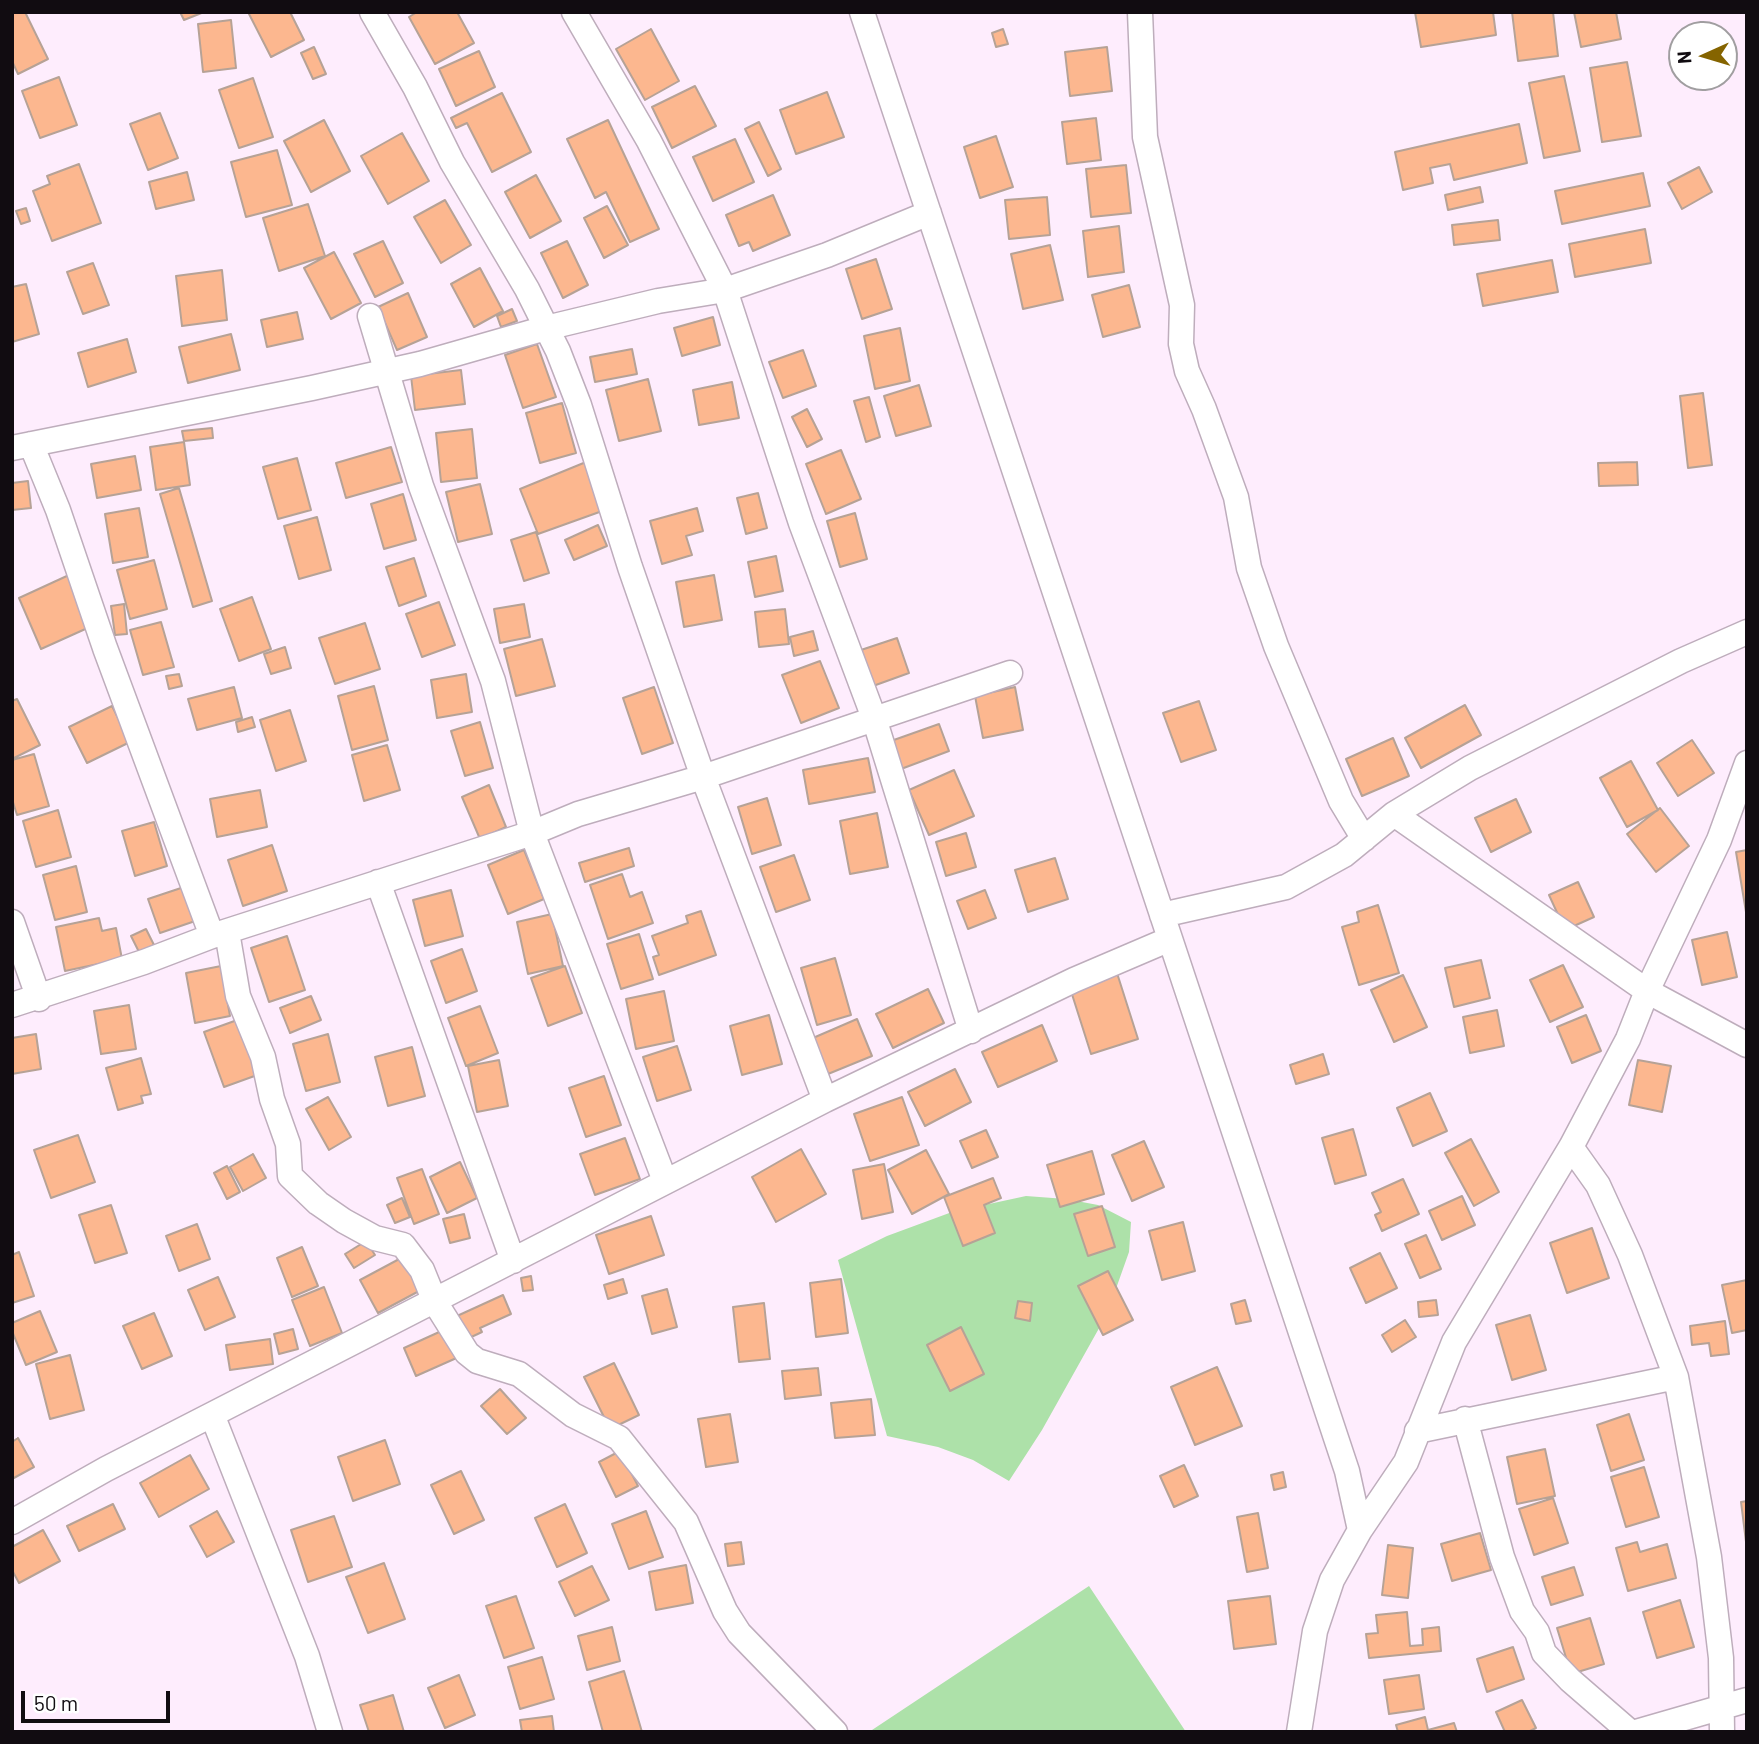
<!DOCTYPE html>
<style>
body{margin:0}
#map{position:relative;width:1759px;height:1744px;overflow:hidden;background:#feedfd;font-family:Barlow,sans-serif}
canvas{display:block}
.frame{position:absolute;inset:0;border:14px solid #110c11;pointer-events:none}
.north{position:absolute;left:1668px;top:21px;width:70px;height:70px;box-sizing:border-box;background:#fff;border:2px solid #a09ea0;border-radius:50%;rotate:266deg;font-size:19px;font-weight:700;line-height:28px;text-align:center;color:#110c11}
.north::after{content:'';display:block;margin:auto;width:24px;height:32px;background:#856400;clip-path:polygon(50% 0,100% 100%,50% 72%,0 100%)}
.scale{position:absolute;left:21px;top:1691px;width:149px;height:32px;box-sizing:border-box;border:4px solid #110c11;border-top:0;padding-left:9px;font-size:21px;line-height:24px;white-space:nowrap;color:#110c11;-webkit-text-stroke:5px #fff;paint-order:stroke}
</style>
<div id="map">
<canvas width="1759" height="1744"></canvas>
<div class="frame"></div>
<div class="north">N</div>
<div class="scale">50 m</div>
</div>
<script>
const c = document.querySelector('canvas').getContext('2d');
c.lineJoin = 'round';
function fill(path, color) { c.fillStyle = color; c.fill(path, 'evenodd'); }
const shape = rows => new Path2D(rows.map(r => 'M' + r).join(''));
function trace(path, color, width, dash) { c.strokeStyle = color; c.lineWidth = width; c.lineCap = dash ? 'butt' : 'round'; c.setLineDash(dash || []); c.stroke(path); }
fill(shape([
 [1026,1196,1066,1199,1098,1205,1131,1222,1129,1252,1107,1314,1042,1430,1009,1481,973,1460,938,1447,887,1436,838,1260,887,1236,952,1212],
 [1089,1586,1186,1732,873,1732,872,1730]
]), '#ade1a9');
const building = shape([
 [12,12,25,12,48,59,18,74,12,61,12,12],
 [180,12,204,12,184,20,180,12],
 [248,12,290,12,304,40,271,57,248,12],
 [417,12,457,12,474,43,435,64,409,17,417,12],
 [1415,12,1493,12,1496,35,1421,47,1415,12],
 [1512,12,1553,12,1558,56,1518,61,1512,12],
 [1574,12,1616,12,1621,39,1581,47,1574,12],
 [231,20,236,68,203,72,198,24,231,20],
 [651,29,679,81,645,100,616,49,651,29],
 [1003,29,1008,44,996,47,992,33,1003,29],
 [314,47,326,74,313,79,301,53,314,47],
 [1107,47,1112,91,1070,96,1065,52,1107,47],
 [479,51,495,87,456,106,439,69,479,51],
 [1627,62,1641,136,1602,142,1590,68,1627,62],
 [1564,76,1580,151,1544,158,1529,83,1564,76],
 [59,77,77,125,40,138,22,91,59,77],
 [253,78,273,137,239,148,219,90,253,78],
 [695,86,716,126,672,148,652,107,695,86],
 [827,92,844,137,796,154,780,110,827,92],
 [502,93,531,152,492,172,467,123,456,128,451,118,502,93],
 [160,113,178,158,148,170,130,124,160,113],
 [1096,118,1101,160,1067,164,1062,122,1096,118],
 [324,120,350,171,311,192,284,141,324,120],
 [608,120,659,229,630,242,606,192,595,198,567,139,608,120],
 [759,122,781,169,768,176,745,129,759,122],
 [1519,124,1527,163,1454,180,1450,164,1430,168,1433,183,1403,190,1395,152,1519,124],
 [402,133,429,181,388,204,361,156,402,133],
 [996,136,1013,187,980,198,964,147,996,136],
 [735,139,754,182,713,201,693,157,735,139],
 [277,150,292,205,246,217,231,162,277,150],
 [79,164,101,223,52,241,33,191,50,184,47,176,79,164],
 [1126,165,1131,213,1091,217,1086,169,1126,165],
 [1699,167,1712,192,1682,209,1668,183,1699,167],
 [187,172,194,200,156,209,149,182,187,172],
 [1643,173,1650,206,1562,224,1555,191,1643,173],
 [536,175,561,221,530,238,505,192,536,175],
 [1480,187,1483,202,1448,210,1445,195,1480,187],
 [773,195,790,235,753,251,749,242,739,246,726,215,773,195],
 [1047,197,1050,235,1009,239,1005,200,1047,197],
 [445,200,471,245,441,263,414,217,445,200],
 [308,204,325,256,279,271,263,218,308,204],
 [607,206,628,245,604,258,584,218,607,206],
 [26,208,30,221,21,224,16,211,26,208],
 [1498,220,1500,240,1454,245,1452,225,1498,220],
 [1119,226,1124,272,1088,277,1083,231,1119,226],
 [1645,229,1651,263,1575,277,1569,244,1645,229],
 [383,241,403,283,375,297,354,254,383,241],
 [567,241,588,285,563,298,541,253,567,241],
 [1050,245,1063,300,1023,309,1011,254,1050,245],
 [334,252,361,303,331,319,304,268,334,252],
 [876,259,892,309,862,319,846,269,876,259],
 [1552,260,1558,292,1483,306,1477,274,1552,260],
 [93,263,109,305,83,314,67,272,93,263],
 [480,268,503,311,474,327,451,284,480,268],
 [222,270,227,320,182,326,176,276,222,270],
 [26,284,39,334,12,342,12,287,26,284],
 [1129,285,1140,327,1103,337,1092,295,1129,285],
 [408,293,427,337,397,350,378,307,408,293],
 [512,309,517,321,501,327,497,316,512,309],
 [297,312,303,339,267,347,261,320,297,312],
 [713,317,720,345,682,356,674,328,713,317],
 [900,328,910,381,875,389,864,336,900,328],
 [231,334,240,370,188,383,179,347,231,334],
 [127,339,136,372,88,387,78,353,127,339],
 [537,344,556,397,523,408,505,355,537,344],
 [632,349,637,374,595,382,590,357,632,349],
 [803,350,816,386,783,398,769,362,803,350],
 [461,370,465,404,415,410,411,376,461,370],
 [648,379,661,431,619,441,606,390,648,379],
 [732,382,739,418,699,425,693,390,732,382],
 [919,385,931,426,896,436,884,396,919,385],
 [1703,393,1712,465,1688,468,1680,396,1703,393],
 [869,397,880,437,866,442,854,401,869,397],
 [562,403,576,453,540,463,526,413,562,403],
 [807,409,822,439,807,447,792,417,807,409],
 [212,428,213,438,184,441,182,431,212,428],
 [472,429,477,478,441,482,436,433,472,429],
 [184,442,190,485,156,490,150,447,184,442],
 [391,447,402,482,346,498,336,463,391,447],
 [841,450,861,499,826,514,806,464,841,450],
 [135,456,141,490,97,498,91,464,135,456],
 [297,458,311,510,278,519,263,467,297,458],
 [586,462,605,510,538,534,520,489,586,462],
 [1637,462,1638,485,1599,486,1598,463,1637,462],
 [28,481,31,508,12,510,12,483,28,481],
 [480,484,492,534,458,542,446,492,480,484],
 [179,488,212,601,193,607,160,494,179,488],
 [758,493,767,528,746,534,737,498,758,493],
 [403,494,416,540,384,549,371,504,403,494],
 [139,508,148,557,113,563,105,514,139,508],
 [697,508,703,531,686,536,692,555,662,564,650,521,697,508],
 [855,513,867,559,840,567,827,521,855,513],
 [317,517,331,570,299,579,284,526,317,517],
 [598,525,607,546,574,560,565,540,598,525],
 [536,532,549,573,524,581,511,540,536,532],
 [776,556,783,591,755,597,748,562,776,556],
 [414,558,426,596,399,606,386,567,414,558],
 [154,560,167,609,130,619,117,570,154,560],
 [69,575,92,626,41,649,19,598,69,575],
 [714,575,722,620,684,627,676,582,714,575],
 [252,597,271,649,239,661,220,609,252,597],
 [439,602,455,645,422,657,406,614,439,602],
 [124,604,127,634,115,635,111,606,124,604],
 [524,604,530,637,500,643,494,609,524,604],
 [785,609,789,644,759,647,755,612,785,609],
 [161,622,174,667,143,675,130,630,161,622],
 [365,623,380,669,335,684,319,638,365,623],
 [813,631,818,650,794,656,790,637,813,631],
 [897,638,909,673,873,686,861,650,897,638],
 [542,639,555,686,516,696,504,649,542,639],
 [285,647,291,668,271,674,264,654,285,647],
 [820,661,839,708,801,723,782,675,820,661],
 [179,674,182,686,169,689,166,676,179,674],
 [466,674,472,712,437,718,431,680,466,674],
 [374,686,388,740,352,750,338,696,374,686],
 [234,687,242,718,197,730,188,699,234,687],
 [654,687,673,743,642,754,623,698,654,687],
 [1015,687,1023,730,983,738,975,696,1015,687],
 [17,699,40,745,12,759,12,701,17,699],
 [1199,701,1216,750,1181,762,1163,713,1199,701],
 [1465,705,1481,735,1421,768,1405,738,1465,705],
 [112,706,130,742,87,763,69,727,112,706],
 [290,710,306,761,276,771,260,720,290,710],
 [252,717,255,727,238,732,236,722,252,717],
 [480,722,493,768,465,776,451,731,480,722],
 [939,724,949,751,901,769,891,741,939,724],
 [1393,738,1409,776,1362,796,1346,759,1393,738],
 [1692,740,1714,773,1678,796,1657,763,1692,740],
 [387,745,400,790,364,801,352,755,387,745],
 [34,754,49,806,17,815,12,799,12,760,34,754],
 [868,758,875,792,809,804,803,770,868,758],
 [1631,761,1658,810,1627,827,1600,778,1631,761],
 [954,770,974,816,929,835,909,790,954,770],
 [489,785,506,827,480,839,462,797,489,785],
 [260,790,267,827,217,837,210,799,260,790],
 [767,798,781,845,752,854,738,807,767,798],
 [1516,799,1531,832,1491,852,1475,818,1516,799],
 [1660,808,1689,846,1656,872,1627,834,1660,808],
 [58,810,71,857,36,867,23,821,58,810],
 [877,813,888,867,850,874,840,821,877,813],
 [154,822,167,866,135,876,122,831,154,822],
 [966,833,976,867,946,876,936,842,966,833],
 [272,845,287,891,243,906,228,860,272,845],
 [629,848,634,866,585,882,579,863,629,848],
 [524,850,544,899,508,914,488,865,524,850],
 [1747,850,1747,912,1746,912,1736,852,1747,850],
 [794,855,810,900,776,912,760,867,794,855],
 [1055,858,1068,899,1028,912,1015,870,1055,858],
 [76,866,87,912,55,920,43,875,76,866],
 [622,874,630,897,642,892,653,923,608,939,590,885,622,874],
 [1578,882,1594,917,1565,930,1549,895,1578,882],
 [193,884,204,918,160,933,148,899,193,884],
 [451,890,463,936,425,946,413,900,451,890],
 [985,890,996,918,968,929,957,901,985,890],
 [1378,905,1399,973,1359,985,1342,927,1359,922,1357,912,1378,905],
 [701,911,716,955,659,975,653,957,659,955,652,936,688,923,686,916,701,911],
 [552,914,563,966,528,974,517,922,552,914],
 [99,918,102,931,116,928,122,959,65,971,56,927,99,918],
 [146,929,154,945,139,952,131,936,146,929],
 [1727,932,1737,977,1702,985,1692,940,1727,932],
 [639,934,653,979,621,989,607,944,639,934],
 [287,936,305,990,269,1002,251,948,287,936],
 [462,949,477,991,446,1003,431,961,462,949],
 [835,958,851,1015,817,1025,801,968,835,958],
 [1481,960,1490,998,1454,1007,1445,968,1481,960],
 [1563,965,1583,1007,1550,1022,1530,980,1563,965],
 [221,966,230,1016,195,1023,186,973,221,966],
 [565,966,582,1013,548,1026,531,978,565,966],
 [1117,973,1138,1039,1091,1054,1070,988,1117,973],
 [1403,975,1427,1027,1394,1042,1371,990,1403,975],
 [928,989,944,1023,893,1048,876,1014,928,989],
 [664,991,674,1041,636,1049,626,999,664,991],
 [311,996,321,1020,290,1033,280,1008,311,996],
 [129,1005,136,1049,101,1054,94,1011,129,1005],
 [480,1006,498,1053,466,1066,448,1018,480,1006],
 [1497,1010,1504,1046,1470,1053,1463,1017,1497,1010],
 [769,1015,782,1064,742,1075,730,1026,769,1015],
 [1586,1015,1601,1051,1572,1063,1557,1027,1586,1015],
 [240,1019,260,1074,224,1087,204,1032,240,1019],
 [857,1019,872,1056,828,1074,813,1038,857,1019],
 [1042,1025,1057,1061,998,1087,982,1052,1042,1025],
 [36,1034,41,1069,12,1074,12,1038,36,1034],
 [328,1034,340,1082,306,1091,293,1044,328,1034],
 [677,1046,691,1090,657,1101,643,1057,677,1046],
 [412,1047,425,1096,388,1106,375,1057,412,1047],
 [1323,1054,1329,1074,1296,1084,1290,1065,1323,1054],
 [141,1058,151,1094,141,1096,143,1103,118,1110,106,1068,141,1058],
 [499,1060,508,1106,477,1112,468,1066,499,1060],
 [1638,1060,1671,1066,1662,1112,1629,1105,1638,1060],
 [955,1069,971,1102,925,1126,908,1092,955,1069],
 [604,1076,621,1125,586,1137,569,1088,604,1076],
 [1430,1093,1447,1131,1413,1146,1397,1108,1430,1093],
 [328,1097,351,1137,329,1150,306,1109,328,1097],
 [902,1097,919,1145,870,1161,854,1114,902,1097],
 [1353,1129,1366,1175,1335,1184,1322,1138,1353,1129],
 [986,1130,998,1157,972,1168,960,1141,986,1130],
 [78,1135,95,1182,51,1198,34,1150,78,1135],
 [625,1138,640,1179,595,1195,580,1154,625,1138],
 [1471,1139,1499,1192,1474,1206,1445,1153,1471,1139],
 [1144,1141,1164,1187,1132,1201,1112,1155,1144,1141],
 [801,1149,826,1194,776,1222,752,1177,801,1149],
 [926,1150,949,1194,912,1214,888,1170,926,1150],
 [1092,1151,1104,1194,1060,1207,1047,1165,1092,1151],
 [253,1154,266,1178,243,1191,230,1167,253,1154],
 [460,1162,477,1198,447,1213,430,1177,460,1162],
 [884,1164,893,1212,862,1219,853,1170,884,1164],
 [227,1166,240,1192,227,1199,214,1173,227,1166],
 [422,1169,439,1214,414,1224,397,1178,422,1169],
 [993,1178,1001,1198,984,1205,995,1233,963,1246,944,1197,993,1178],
 [1403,1179,1419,1214,1382,1231,1375,1215,1381,1212,1372,1193,1403,1179],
 [1462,1196,1475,1225,1442,1240,1429,1211,1462,1196],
 [402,1198,410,1217,395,1223,387,1205,402,1198],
 [111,1205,127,1253,95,1263,79,1215,111,1205],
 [1102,1206,1115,1247,1088,1256,1074,1214,1102,1206],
 [464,1214,470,1238,450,1243,443,1219,464,1214],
 [651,1216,664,1255,609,1274,596,1235,651,1216],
 [1183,1222,1195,1271,1162,1280,1149,1231,1183,1222],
 [197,1224,210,1259,179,1271,166,1236,197,1224],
 [1592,1228,1609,1278,1567,1293,1550,1243,1592,1228],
 [1426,1235,1441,1269,1420,1278,1405,1244,1426,1235],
 [366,1241,375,1255,354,1268,345,1254,366,1241],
 [302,1247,318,1286,292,1297,277,1258,302,1247],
 [19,1252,34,1296,12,1303,12,1255,19,1252],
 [1380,1253,1397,1288,1366,1303,1350,1268,1380,1253],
 [403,1257,421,1290,378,1313,360,1280,403,1257],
 [1108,1271,1133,1320,1103,1335,1078,1286,1108,1271],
 [531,1276,533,1290,523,1291,521,1278,531,1276],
 [218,1277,235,1317,205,1330,188,1290,218,1277],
 [623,1279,627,1293,608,1299,604,1285,623,1279],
 [841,1279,848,1333,816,1337,810,1283,841,1279],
 [1747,1280,1747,1330,1732,1333,1722,1285,1747,1280],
 [324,1287,342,1333,310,1346,292,1300,324,1287],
 [667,1289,677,1327,652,1334,642,1296,667,1289],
 [503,1295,511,1314,480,1328,482,1332,467,1339,457,1316,503,1295],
 [1245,1300,1251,1321,1236,1324,1231,1304,1245,1300],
 [1436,1300,1438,1315,1419,1317,1418,1302,1436,1300],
 [1018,1301,1032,1303,1030,1321,1015,1318,1018,1301],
 [764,1303,770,1359,739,1362,733,1307,764,1303],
 [40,1311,57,1352,26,1365,12,1331,12,1323,40,1311],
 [154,1313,172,1356,142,1369,123,1326,154,1313],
 [1530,1315,1546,1370,1512,1380,1496,1325,1530,1315],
 [1405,1320,1416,1337,1392,1352,1382,1335,1405,1320],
 [1725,1321,1729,1354,1711,1356,1709,1343,1692,1345,1690,1326,1725,1321],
 [961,1327,984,1374,950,1391,927,1345,961,1327],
 [448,1328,461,1356,416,1376,404,1348,448,1328],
 [293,1329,298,1349,279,1354,274,1334,293,1329],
 [270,1339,273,1364,230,1370,226,1345,270,1339],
 [70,1355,84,1410,50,1419,36,1364,70,1355],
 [614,1363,639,1415,610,1429,584,1377,614,1363],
 [1217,1367,1242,1426,1195,1445,1171,1387,1217,1367],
 [818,1368,821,1395,785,1399,782,1371,818,1368],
 [500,1389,526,1418,507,1434,481,1406,500,1389],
 [871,1399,875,1435,835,1438,831,1403,871,1399],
 [730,1414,738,1462,706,1467,698,1419,730,1414],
 [1629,1414,1644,1460,1611,1471,1597,1425,1629,1414],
 [18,1438,34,1467,12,1479,12,1442,18,1438],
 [385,1440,400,1484,353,1501,338,1457,385,1440],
 [1545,1449,1555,1496,1517,1504,1507,1457,1545,1449],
 [620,1451,638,1486,616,1497,599,1462,620,1451],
 [190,1455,209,1489,159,1517,140,1483,190,1455],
 [1184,1465,1198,1496,1174,1507,1160,1476,1184,1465],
 [1644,1467,1659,1517,1626,1527,1611,1477,1644,1467],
 [461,1471,484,1520,454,1534,431,1485,461,1471],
 [1283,1472,1286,1487,1274,1490,1271,1475,1283,1472],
 [1553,1498,1568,1543,1534,1555,1519,1509,1553,1498],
 [1747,1501,1747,1550,1741,1502,1747,1501],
 [113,1504,125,1529,79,1551,67,1526,113,1504],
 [565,1504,587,1553,557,1567,535,1518,565,1504],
 [217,1511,234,1542,207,1557,190,1526,217,1511],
 [646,1511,663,1557,629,1569,612,1524,646,1511],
 [1258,1513,1268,1568,1247,1572,1237,1517,1258,1513],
 [334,1516,352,1567,308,1582,291,1530,334,1516],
 [43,1530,60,1561,19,1583,12,1570,12,1547,43,1530],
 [1480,1533,1491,1570,1452,1581,1441,1544,1480,1533],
 [741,1542,744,1564,728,1566,725,1544,741,1542],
 [1637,1542,1640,1552,1667,1544,1676,1578,1628,1591,1616,1548,1637,1542],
 [1388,1545,1413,1548,1408,1598,1382,1595,1388,1545],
 [384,1563,405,1619,368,1633,346,1577,384,1563],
 [686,1565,693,1603,656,1610,649,1572,686,1565],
 [592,1566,609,1600,575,1616,559,1582,592,1566],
 [1574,1567,1583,1595,1551,1605,1542,1577,1574,1567],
 [516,1596,534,1648,504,1658,486,1606,516,1596],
 [1270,1596,1276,1644,1234,1649,1228,1601,1270,1596],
 [1680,1600,1694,1647,1657,1658,1643,1612,1680,1600],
 [1407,1612,1410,1646,1423,1645,1422,1629,1439,1627,1441,1651,1369,1658,1366,1634,1378,1633,1376,1615,1407,1612],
 [1590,1618,1604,1664,1571,1674,1557,1628,1590,1618],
 [612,1627,620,1661,587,1670,578,1636,612,1627],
 [1513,1647,1524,1679,1487,1692,1477,1659,1513,1647],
 [542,1657,554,1699,520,1709,508,1667,542,1657],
 [624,1671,642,1732,603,1732,589,1682,624,1671],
 [459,1675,475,1715,445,1728,428,1688,459,1675],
 [1419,1675,1424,1709,1389,1714,1384,1680,1419,1675],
 [393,1695,404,1732,369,1732,360,1705,393,1695],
 [1522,1700,1536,1728,1528,1732,1505,1732,1496,1712,1522,1700],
 [552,1716,554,1732,522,1732,520,1720,552,1716],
 [1425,1717,1428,1730,1454,1723,1457,1732,1398,1732,1396,1725,1425,1717]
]);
fill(building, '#fcb78f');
trace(building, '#b6a296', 2);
const minor = shape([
 [372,12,415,87,452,162,527,289,558,351,579,405,630,567,703,777,825,1100],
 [574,12,649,141,725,290,801,523,874,718,971,1031],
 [862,12,1347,1471,1360,1530],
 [1140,12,1145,137,1182,305,1181,344,1187,371,1204,409,1236,497,1249,568,1276,646,1341,801,1364,839],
 [370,316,421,486,493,681,532,833,665,1181],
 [31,444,58,510,105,648,212,936],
 [12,448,312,388,420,364,546,328,658,301,725,290,827,255,929,213],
 [1394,814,1647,991,1747,1045],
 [378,882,513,1261],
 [1162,915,1286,887,1344,855,1394,814,1470,768,1681,661,1747,632],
 [12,922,39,999],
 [227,932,238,996,263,1057,272,1099,288,1144,290,1176,318,1203,344,1221,375,1238,403,1245,422,1270,435,1302,467,1353,477,1361,519,1374,573,1415,619,1438,686,1522,725,1611,739,1633,835,1732],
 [12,1005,144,962,212,936,532,833,578,814,703,777,1010,673],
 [1571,1147,1598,1185,1630,1255,1676,1377,1709,1557,1721,1658,1722,1732],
 [213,1417,307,1656,330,1732],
 [1465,1419,1502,1557,1522,1611,1537,1632,1544,1653,1570,1680,1630,1732],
 [1417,1431,1676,1377],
 [12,1522,106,1469,825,1100,1074,980,1170,939],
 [1299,1732,1315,1631,1332,1580,1360,1530,1406,1462,1454,1342,1571,1147,1628,1039,1647,991,1719,840,1747,763],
 [1636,1732,1747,1700]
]);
trace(minor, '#beadbc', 27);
trace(minor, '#fff', 24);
</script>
